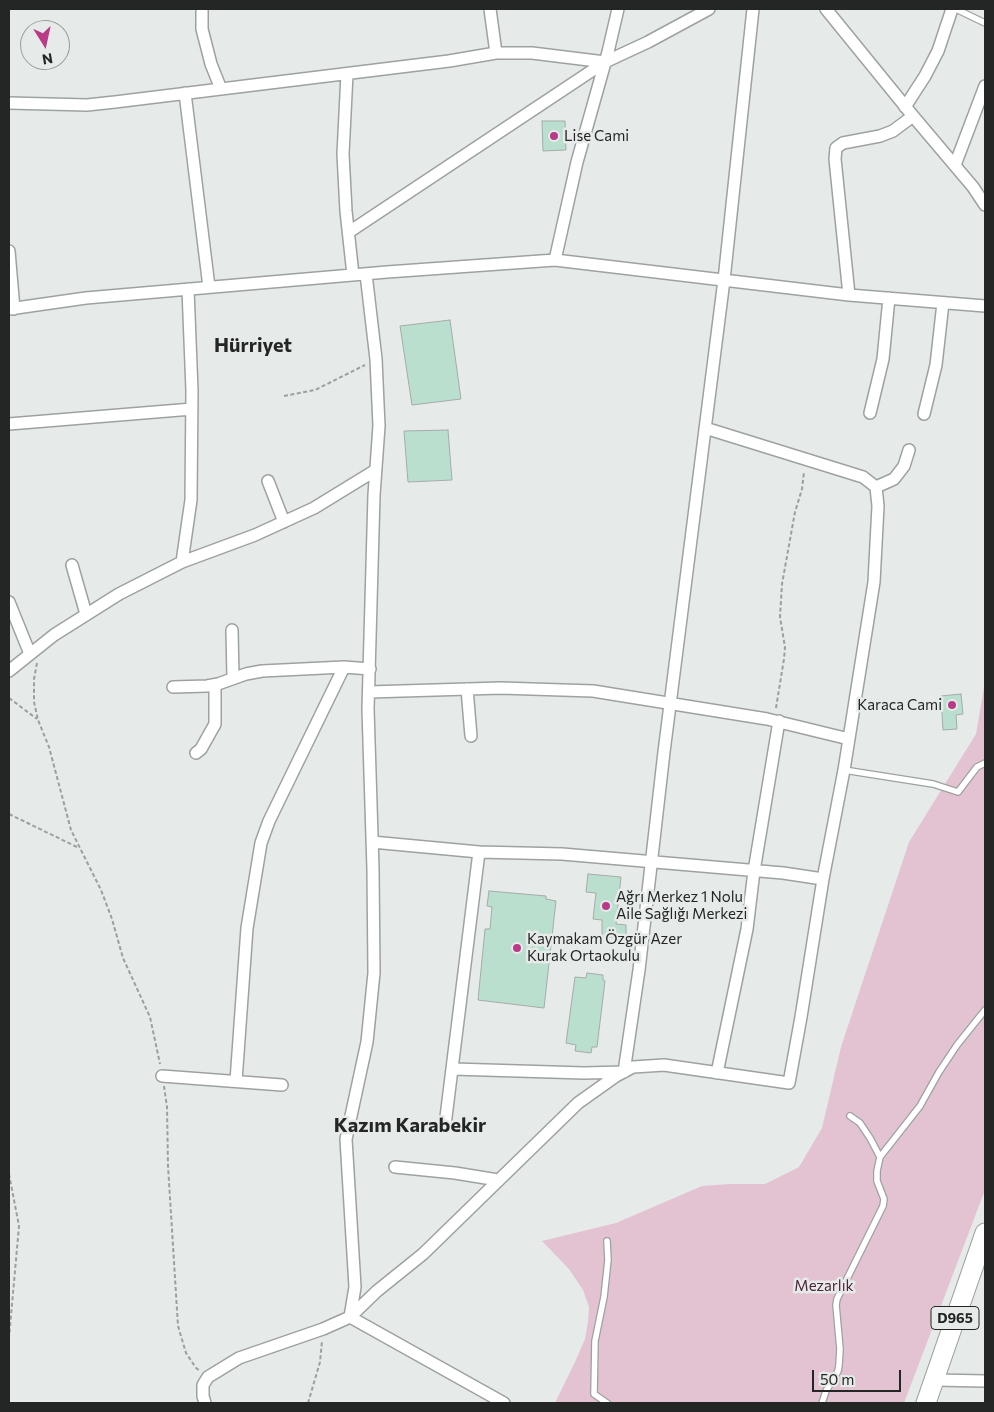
<!DOCTYPE html>
<meta charset="utf-8">
<style>
body{margin:0}
#map{position:relative;width:994px;height:1412px;overflow:hidden;background:#e6ebe9;font-family:Commissioner,sans-serif}
canvas{display:block}
.frame{position:absolute;inset:0;border:10px solid #242625;pointer-events:none}
.north{position:absolute;left:20px;top:20px;width:50px;height:50px;box-sizing:border-box;background:#e6ebe9;border:1px solid #989c9b;border-radius:50%;rotate:170deg;font-size:14px;font-weight:700;line-height:20px;text-align:center;color:#242625}
.north::after{content:'';display:block;margin:auto;width:18px;height:22px;background:#b93b88;clip-path:polygon(50% 0,100% 100%,50% 72%,0 100%)}
.scale{position:absolute;left:812px;top:1370px;width:89px;height:22px;box-sizing:border-box;border:2px solid #242625;border-top:0;padding-left:6px;font-size:15px;line-height:18px;white-space:nowrap;color:#242625;-webkit-text-stroke:4px #e6ebe9;paint-order:stroke}
</style>
<div id="map">
<canvas width="994" height="1412"></canvas>
<div class="frame"></div>
<div class="north">N</div>
<div class="scale">50 m</div>
</div>
<script>
const c = document.querySelector('canvas').getContext('2d');
c.lineJoin = 'round';
function fill(path, color) { c.fillStyle = color; c.fill(path, 'evenodd'); }
const shape = rows => new Path2D(rows.map(r => 'M' + r).join(''));
function trace(path, color, width, dash) { c.strokeStyle = color; c.lineWidth = width; c.lineCap = dash ? 'butt' : 'round'; c.setLineDash(dash || []); c.stroke(path); }
function drawText(font, color, halo, rows, align = 'center') {
  c.font = font + ' Commissioner,sans-serif'; c.lineWidth = 5; c.setLineDash([]); c.textBaseline = 'middle'; c.strokeStyle = halo; c.fillStyle = color; for (const [text, x, y, turn = 0] of rows) {
    c.save(); c.translate(x, y); c.rotate((+turn || 0) * Math.PI / 180); c.textAlign = isNaN(turn) ? turn : align; if (halo) c.strokeText(text, 0, 0); c.fillText(text, 0, 0); c.restore();
  }
}
fill(shape([
 [985,647,985,1190,904,1403,555,1403,575,1362,585,1339,588,1322,589,1307,583,1290,569,1269,542,1241,616,1223,702,1186,730,1184,765,1184,799,1167,822,1128,841,1047,909,842,976,734,984,687]
]), '#e3c2d2');
const building = shape([
 [542,121,565,121,566,150,543,151,542,121],
 [450,320,461,399,412,405,400,326,450,320],
 [448,430,452,480,408,482,404,431,448,430],
 [961,694,963,714,956,715,957,729,943,730,941,696,961,694],
 [588,874,621,877,616,924,626,925,626,937,602,937,602,920,593,919,596,893,586,892,588,874],
 [489,891,546,896,546,899,556,901,544,1008,478,1000,485,929,490,929,492,907,487,906,489,891],
 [587,973,603,975,603,980,605,981,597,1047,592,1047,591,1053,575,1051,576,1045,566,1043,575,977,586,978,587,973]
]);
fill(building, '#bbdfce');
trace(building, '#a5aba8', 1);
const lane = shape([
 [956,9,985,23],
 [844,770,933,784,958,792,977,767,985,763],
 [850,1116,860,1123,870,1138,880,1157],
 [607,1241,608,1260,604,1297,595,1341,594,1394,607,1403],
 [822,1403,826,1391,838,1371,839,1365,840,1349,836,1305,837,1299,883,1206,884,1199,877,1181,877,1171,880,1157,920,1106,939,1072,957,1045,985,1010]
]);
const street = shape([
 [202,9,202,29,211,64,221,89],
 [490,9,496,53],
 [826,9,913,116,973,187,985,205],
 [347,74,343,154,346,211,353,275],
 [185,93,209,287],
 [9,103,87,105,115,102,449,61,496,53,532,53,605,62],
 [905,107,925,76,938,51,952,9],
 [955,165,985,86],
 [349,232,605,62,648,42,709,9],
 [9,251,14,309],
 [555,260,577,162,608,52,618,9],
 [366,274,376,359,379,426,374,495,368,709,373,869,374,973,367,1042,346,1139,355,1287,350,1317,504,1403],
 [849,295,835,159,836,148,843,143,880,136,893,131,913,116],
 [9,309,86,298,387,272,555,260,849,295,985,306],
 [870,413,883,359,889,298],
 [924,414,936,365,943,303],
 [9,424,192,409],
 [268,481,284,522],
 [876,487,894,479,904,466,909,450],
 [182,562,191,500,192,391,188,289],
 [72,565,86,614],
 [9,602,30,654],
 [232,630,233,678],
 [9,671,54,635,119,594,182,562,255,535,314,508,376,470],
 [173,687,207,686,218,684,246,674,262,671,344,667,370,669],
 [467,689,471,736],
 [369,692,501,688,593,691,767,719,849,739],
 [196,753,201,749,215,724,215,685],
 [372,842,479,852,562,854,783,873,823,879],
 [453,1069,584,1073,624,1072,639,970,664,752,724,280,753,9],
 [717,1073,747,929,754,871,779,721],
 [162,1076,282,1085],
 [236,1081,247,928,261,843,269,821,344,667],
 [445,1125,479,852],
 [395,1167,455,1173,498,1180],
 [935,1380,985,1381],
 [205,1403,203,1396,203,1385,208,1377,239,1358,323,1329,350,1317,377,1291,423,1254,578,1103,616,1076,633,1067,664,1065,789,1083,801,1017,823,879,844,770,874,582,878,506,876,487,863,477,705,428]
]);
const primary = shape([
 [926,1403,985,1233]
]);
trace(lane, '#9da2a0', 8);
trace(street, '#9da2a0', 14);
trace(primary, '#9da2a0', 21);
trace(shape([
 [284,396,315,390,365,365],
 [37,663,34,679,34,702,38,720,49,747,71,830,101,890,112,919,123,958,150,1017,160,1064],
 [9,698,37,719],
 [776,708,784,659,785,647,780,617,782,584,795,512,802,489,804,472],
 [9,814,79,848],
 [164,1086,167,1107,168,1166,178,1326,186,1353,196,1368,199,1370],
 [9,1174,19,1226,9,1338],
 [308,1403,320,1362,322,1341]
]), '#9b9f9d', 2, [4, 2.5]);
trace(lane, '#fff', 5.5);
trace(street, '#fff', 11);
trace(primary, '#fff', 19);
for (const [x, y, r, color] of [
 [554,136,5,"#b93b88"],
 [952,705,5,"#b93b88"],
 [606,906,5,"#b93b88"],
 [517,948,5,"#b93b88"]
]) { const dot = new Path2D(); dot.arc(x, y, r, 0, 2 * Math.PI); c.fillStyle = color; c.fill(dot); trace(dot, '#e6ebe9', 2); }
for (const [x, y, w] of [
 [955,1318,48]
]) { const box = new Path2D(); box.roundRect(x - w / 2, y - 11.5, w, 23, 4); c.fillStyle = '#e6ebe9'; c.fill(box); trace(box, '#242625', 1); }
drawText('bold 14px', '#242625', null, [
 ["D965",955,1318]
]);
drawText('15px', '#242625', '#e6ebe9', [
 ["Lise Cami",564,136],
 ["Karaca Cami",942,705,"right"],
 ["Ağrı Merkez 1 Nolu",616,897],
 ["Aile Sağlığı Merkezi",616,914],
 ["Kaymakam Özgür Azer",527,939],
 ["Kurak Ortaokulu",527,956]
], 'left');
drawText('15px', '#4f233c', '#e6ebe9', [
 ["Mezarlık",824,1286]
]);
drawText('bold 20px', '#242625', '#e6ebe9', [
 ["Hürriyet",253,345],
 ["Kazım Karabekir",410,1125]
]);
</script>
